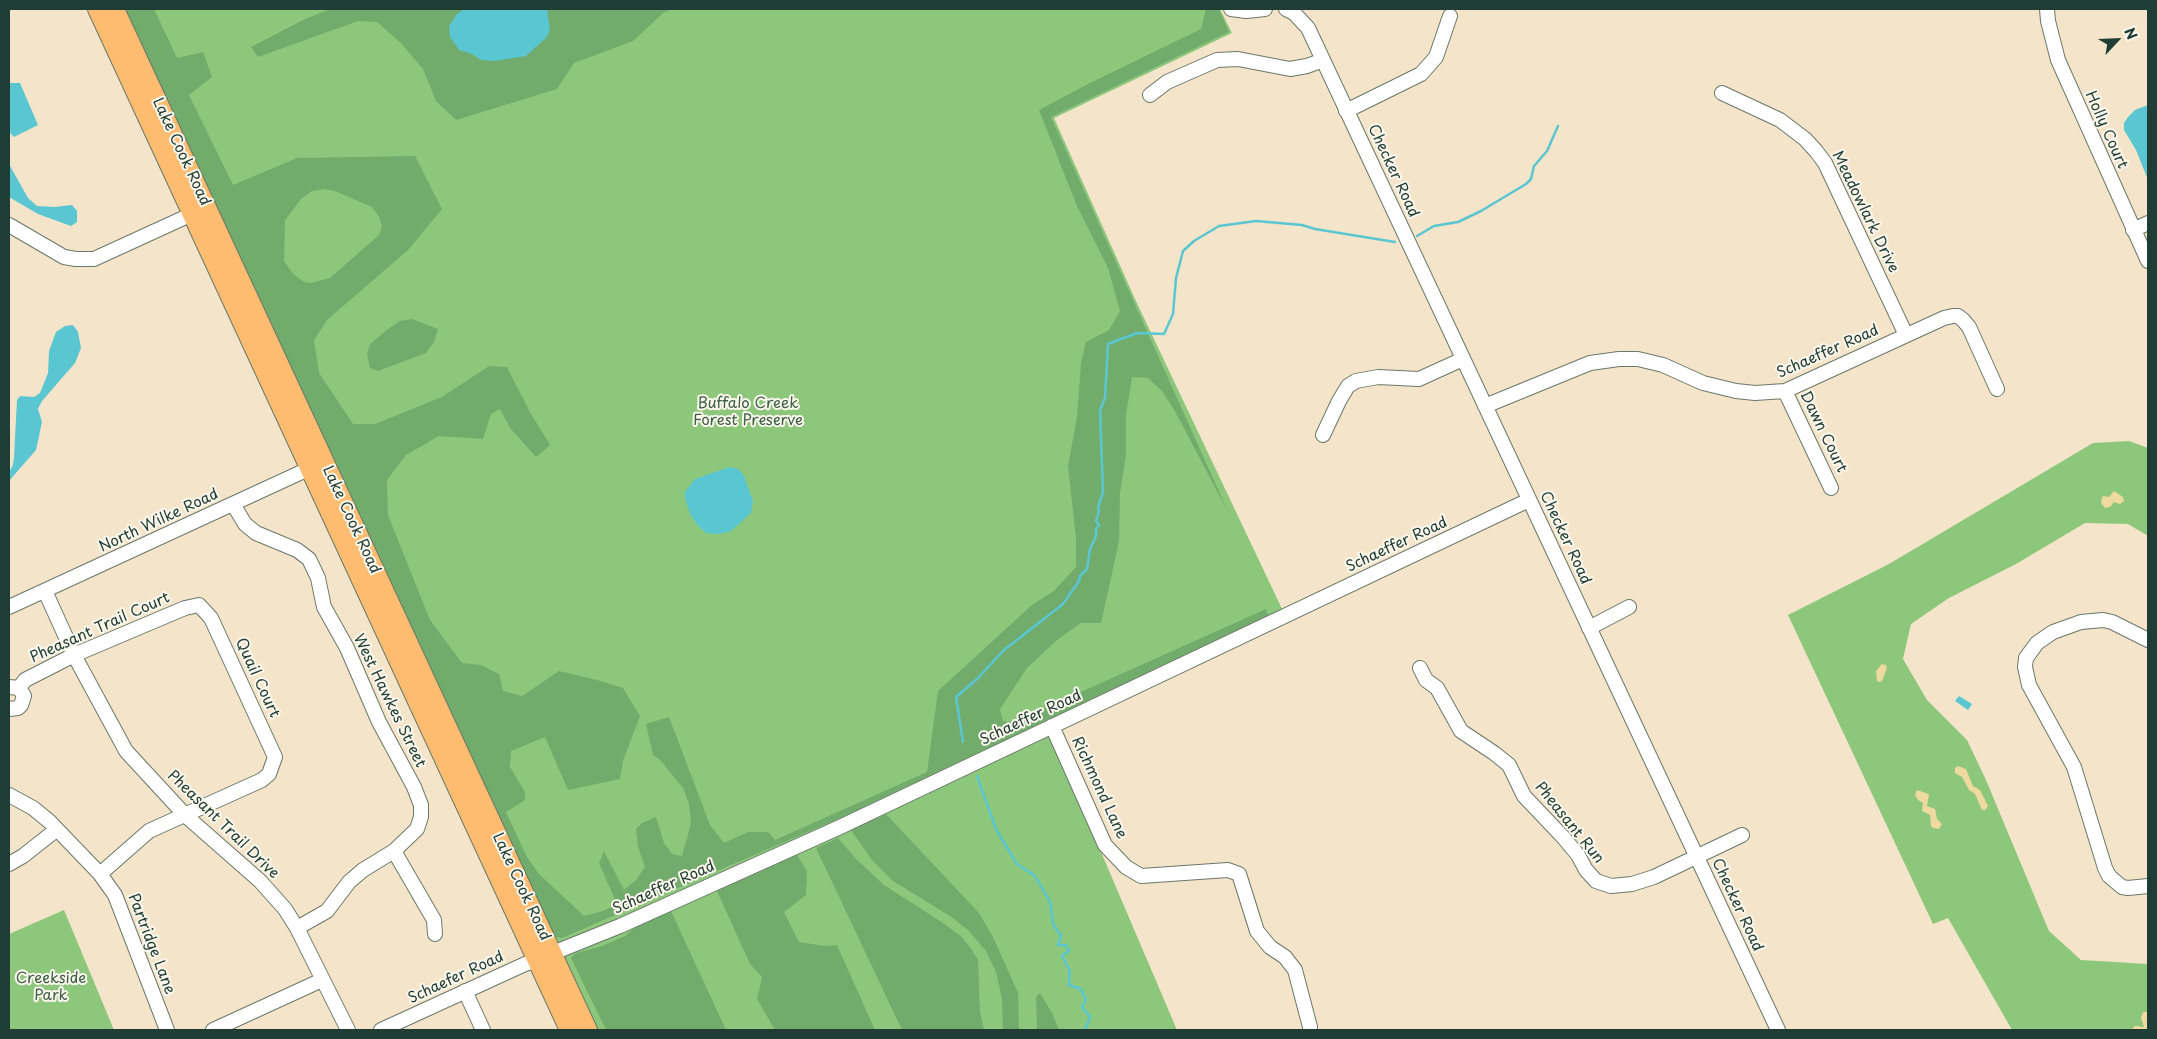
<!DOCTYPE html>
<style>
body{margin:0}
#map{position:relative;width:2157px;height:1039px;overflow:hidden;background:#f4e5ca;font-family:"Playpen Sans",sans-serif}
canvas{display:block}
.frame{position:absolute;inset:0;border:10px solid #1f3d34;pointer-events:none}
.north{position:absolute;left:2092px;top:15px;width:50px;height:50px;-webkit-text-stroke:4px #fbf7ec;paint-order:stroke;rotate:65deg;font-size:14px;font-weight:700;line-height:20px;text-align:center;color:#1f3d34}
.north::after{content:'';display:block;margin:auto;width:18px;height:22px;background:#1f3d34;clip-path:polygon(50% 0,100% 100%,50% 72%,0 100%)}
</style>
<div id="map">
<canvas width="2157" height="1039"></canvas>
<div class="frame"></div>
<div class="north">N</div>
</div>
<script>
const c = document.querySelector('canvas').getContext('2d');
c.lineJoin = 'round';
function fill(path, color) { c.fillStyle = color; c.fill(path, 'evenodd'); }
const shape = rows => new Path2D(rows.map(r => 'M' + r).join(''));
function trace(path, color, width, dash) { c.strokeStyle = color; c.lineWidth = width; c.lineCap = dash ? 'butt' : 'round'; c.setLineDash(dash || []); c.stroke(path); }
function drawText(font, color, halo, rows, align = 'center') {
  c.font = font + ' "Playpen Sans",sans-serif'; c.lineWidth = 4; c.setLineDash([]); c.textBaseline = 'middle'; c.strokeStyle = halo; c.fillStyle = color; for (const [text, x, y, turn = 0] of rows) {
    c.save(); c.translate(x, y); c.rotate((+turn || 0) * Math.PI / 180); c.textAlign = isNaN(turn) ? turn : align; if (halo) c.strokeText(text, 0, 0); c.fillText(text, 0, 0); c.restore();
  }
}
fill(shape([
 [124,9,1220,9,1232,33,1054,118,1135,299,1283,611,1046,723,1177,1030,595,1030],
 [2129,441,2148,448,2148,536,2128,524,2085,523,2016,564,1949,598,1911,624,1903,659,1927,700,1967,740,1986,780,2049,931,2081,960,2148,964,2148,1030,2012,1030,1948,918,1933,924,1788,615,1889,564,2093,443],
 [64,910,114,1030,9,1030,9,934]
]), '#8dc77c');
fill(shape([
 [125,9,154,9,177,58,203,52,212,77,189,95,233,185,297,158,415,156,442,209,408,250,327,320,314,340,319,373,353,424,375,424,442,397,489,366,507,367,531,414,550,445,536,457,510,428,500,409,491,414,483,439,439,436,406,455,387,480,388,515,430,620,462,663,481,665,499,674,503,691,522,696,559,671,597,680,623,688,640,716,623,761,620,779,568,790,545,737,511,751,510,767,525,792,525,800,506,812,527,857,539,874,584,916,603,911,617,904,599,863,604,851,624,890,636,880,645,867,638,847,636,829,642,823,656,817,664,843,672,854,682,856,691,823,689,804,683,788,660,760,653,755,646,724,669,717,710,825,724,843,748,832,768,832,775,840,927,772,938,691,1032,605,1054,591,1076,567,1076,538,1068,466,1077,417,1081,363,1086,342,1109,330,1120,311,1108,268,1077,206,1039,110,1086,85,1201,29,1206,9,1219,9,1229,32,1051,117,1229,514,1176,413,1162,391,1148,378,1132,377,1126,415,1126,455,1120,493,1119,541,1101,623,1081,623,1057,640,1027,668,1000,709,1003,721,1014,722,1266,609,1268,615,840,818,562,938,552,936],
 [324,189,335,191,372,207,379,217,382,226,379,235,330,278,311,283,304,282,293,274,284,261,285,220,301,199,312,191],
 [330,9,672,9,663,13,633,41,574,63,557,89,456,120,436,101,423,69,401,43,377,22,358,21,258,57,251,47,305,19],
 [412,319,438,329,434,342,426,353,378,371,370,368,367,354,370,344,388,329,400,321],
 [886,814,979,913,993,937,1018,993,1019,1030,1003,1030,1002,999,996,972,986,951,969,931,950,916,893,881,872,860,851,830],
 [838,838,856,859,884,885,940,921,962,937,972,950,978,960,980,1012,984,1030,902,1030,816,848],
 [797,855,807,871,806,895,784,912,799,942,825,946,837,945,875,1030,775,1030,757,999,762,977,750,964,717,891],
 [670,909,726,1030,606,1030,571,958,576,953,602,946,625,936,638,925],
 [1040,993,1052,1013,1059,1030,1037,1030,1036,997]
]), '#72ac6c');
fill(shape([
 [2114,491,2123,497,2124,501,2120,504,2114,502,2110,507,2105,508,2101,503,2102,498,2103,496,2109,497],
 [1882,664,1886,665,1887,668,1882,681,1879,682,1877,681,1876,671],
 [1958,766,1966,769,1973,786,1980,790,1988,806,1985,810,1982,810,1975,794,1969,790,1962,777,1955,773,1955,768],
 [1917,790,1929,794,1927,806,1935,809,1937,819,1942,824,1939,829,1933,828,1931,826,1930,815,1922,811,1923,803,1918,800,1915,795],
 [2143,1012,2148,1012,2148,1030,2131,1030,2135,1026,2144,1027,2141,1018]
]), '#eeda9e');
fill(shape([
 [464,9,547,9,550,30,546,38,526,56,494,61,481,60,472,54,459,50,450,37,449,26,457,14],
 [9,83,20,83,38,125,14,137,9,132],
 [2148,105,2148,180,2136,150,2124,130,2124,123,2128,117,2135,110],
 [9,164,28,198,37,206,54,207,72,205,77,211,77,222,71,226,38,214,9,197],
 [73,325,78,332,81,348,75,363,42,401,38,409,42,422,36,450,9,481,9,472,13,465,14,457,17,400,20,396,34,397,40,393,48,373,49,351,56,332,65,326],
 [730,467,738,469,744,476,753,501,751,513,731,531,719,534,706,533,698,526,690,514,685,498,685,492,695,479],
 [1959,696,1972,704,1968,710,1955,701]
]), '#5ac6d2');
trace(shape([
 [1417,236,1434,226,1458,222,1481,211,1526,184,1531,179,1534,166,1547,151,1558,126],
 [963,742,956,697,977,679,1004,650,1063,604,1079,581,1080,576,1087,569,1090,549,1096,536,1096,529,1099,525,1096,521,1099,511,1098,507,1103,492,1100,410,1105,398,1108,344,1137,333,1164,334,1173,314,1176,278,1183,251,1194,241,1219,226,1256,221,1302,225,1315,229,1395,242],
 [977,776,996,829,1017,864,1035,876,1050,902,1053,924,1061,936,1058,945,1066,945,1069,951,1062,956,1070,971,1069,985,1081,989,1086,1000,1082,1007,1090,1017,1085,1030]
]), '#5ac6d2', 2.5);
const minor = shape([
 [1231,9,1246,11,1265,9],
 [1286,9,1294,13,1308,28,1778,1030],
 [2047,9,2048,21,2058,60,2148,261],
 [1722,93,1780,120,1805,139,1816,151,1825,163,1906,335],
 [1150,95,1167,82,1217,60,1238,59,1290,69,1307,66,1323,60],
 [1346,111,1421,74,1436,57,1450,16],
 [9,225,64,257,76,259,94,259,201,210],
 [2133,230,2148,223],
 [1785,391,1831,488],
 [1485,406,1590,363,1619,359,1638,359,1663,365,1703,383,1736,391,1755,393,1785,391,1944,318,1953,316,1958,316,1963,320,1969,327,1997,389],
 [1323,435,1339,401,1348,386,1356,381,1378,377,1419,379,1463,359],
 [233,504,245,524,256,533,297,550,309,559,318,578,324,607,347,648,379,722,414,787,421,805,421,817,417,829,394,851,363,870,349,882,327,911,297,928],
 [45,591,74,655,126,751,186,816,260,881,285,909,297,928,348,1030],
 [9,607,317,465],
 [1589,628,1629,607],
 [2148,640,2112,622,2103,620,2081,622,2053,632,2037,643,2026,658,2025,667,2029,685,2074,767,2105,868,2109,876,2122,887,2128,888,2148,886],
 [1420,668,1426,680,1437,688,1461,731,1494,753,1509,765,1524,796,1563,837,1578,855,1586,870,1596,881,1611,886,1632,884,1654,877,1742,835],
 [9,687,19,688,24,696,21,705,18,708,9,709],
 [19,688,25,680,74,655,185,608,199,605,211,618,275,757,269,774,262,780,149,831,100,874],
 [1052,726,1105,845,1126,867,1141,876,1228,870,1239,874,1257,931,1270,947,1285,957,1295,970,1310,1027],
 [9,795,33,808,50,822,100,874,115,895,167,1030],
 [394,851,434,920,435,934],
 [9,864,23,856,56,830],
 [465,991,483,1030],
 [213,1030,322,980],
 [381,1030,523,965,620,926,840,827,1529,500]
]);
const major = shape([
 [97,9,569,1030],
 [115,9,588,1030]
]);
trace(minor, '#6a7868', 16);
trace(major, '#6a7868', 20);
trace(minor, '#fff', 14);
trace(major, '#fdbc6f', 18);
drawText('15px', '#1f3d34', '#fbf7ec', [
 ["Holly Court",2106,130,66],
 ["Lake Cook Road",181,152,65],
 ["Checker Road",1393,171,65],
 ["Meadowlark Drive",1865,212,64],
 ["Schaeffer Road",1828,352,-24],
 ["Dawn Court",1823,432,64],
 ["Lake Cook Road",351,520,65],
 ["North Wilke Road",159,521,-25],
 ["Checker Road",1565,538,65],
 ["Schaeffer Road",1397,545,-25],
 ["Pheasant Trail Court",100,628,-24],
 ["Quail Court",257,678,65],
 ["West Hawkes Street",389,701,64],
 ["Schaeffer Road",1031,718,-25],
 ["Richmond Lane",1099,788,65],
 ["Pheasant Run",1569,823,51],
 ["Pheasant Trail Drive",223,825,44],
 ["Lake Cook Road",521,887,65],
 ["Schaeffer Road",664,888,-24],
 ["Checker Road",1737,905,65],
 ["Partridge Lane",151,944,69],
 ["Schaefer Road",456,978,-25]
]);
drawText('15px', '#3a6046', '#fbf7ec', [
 ["Buffalo Creek",748,404],
 ["Forest Preserve",748,421],
 ["Creekside",51,979],
 ["Park",51,996]
]);
</script>
